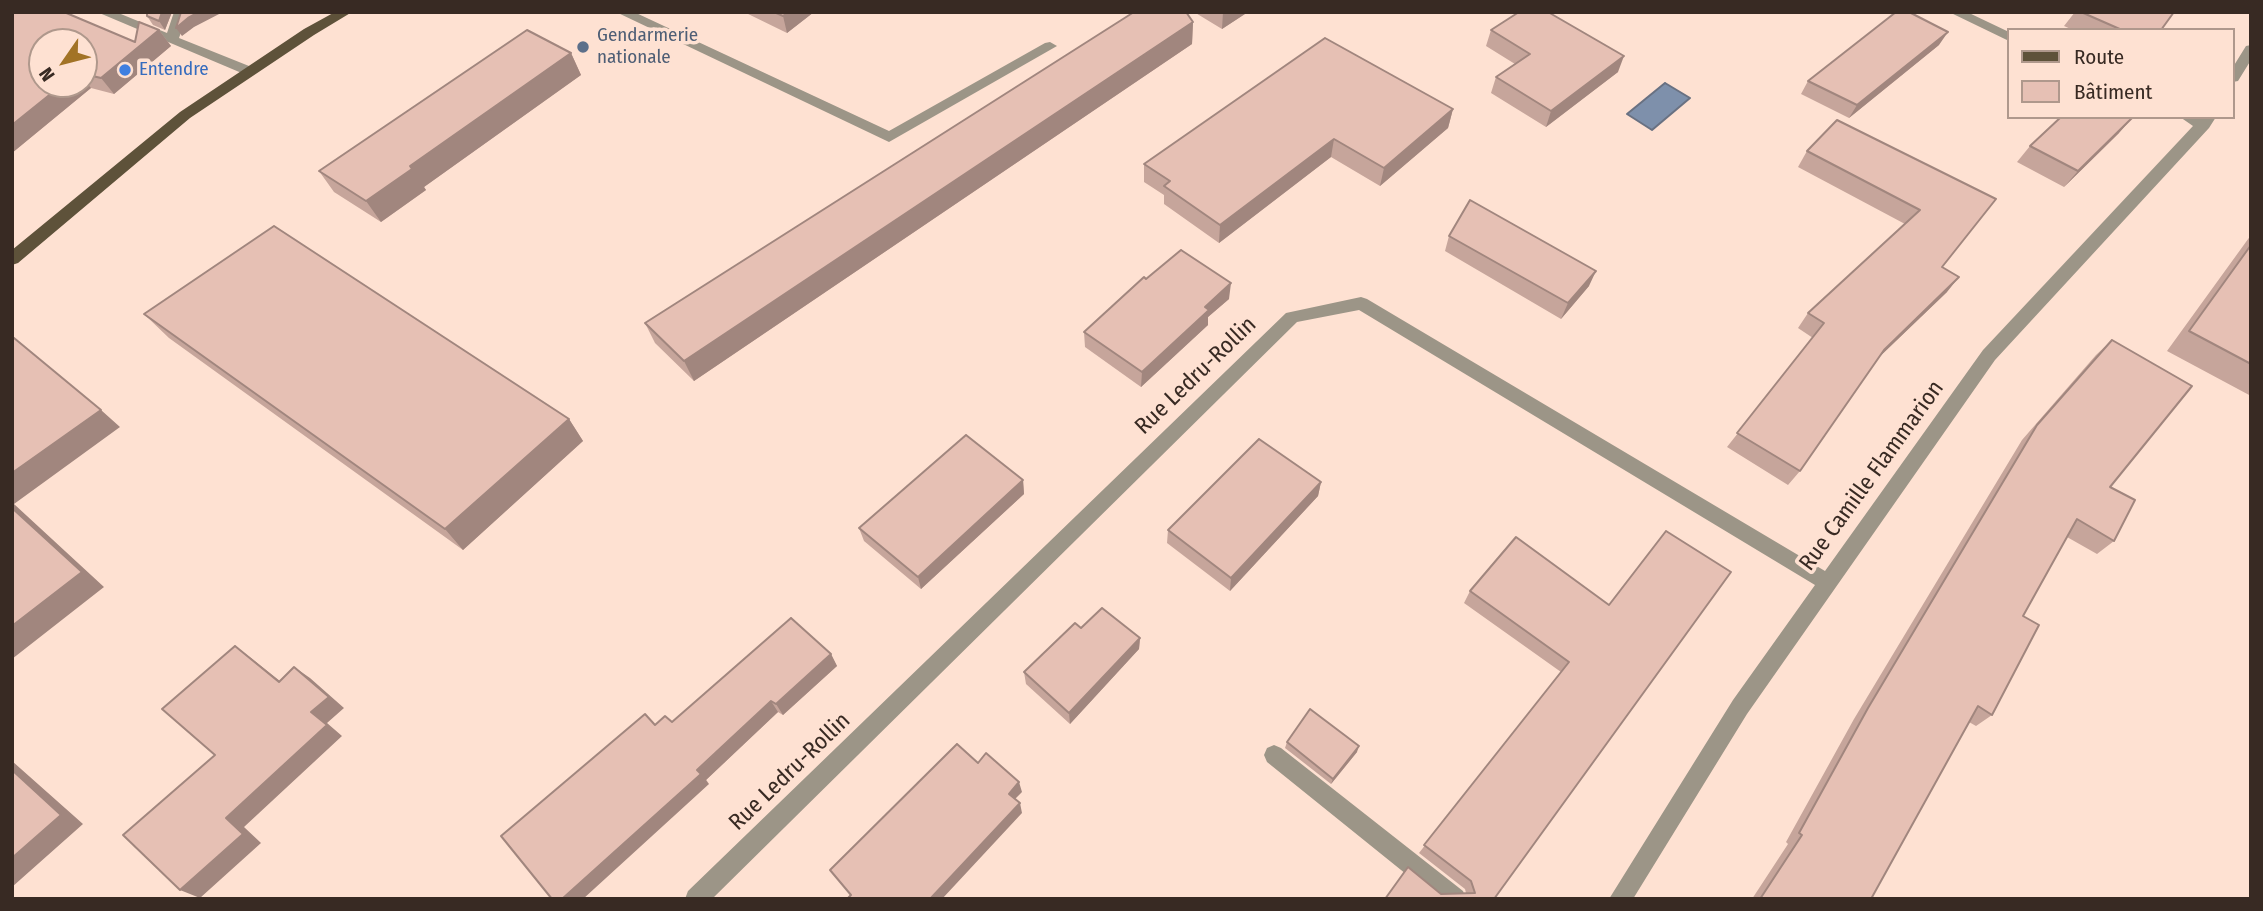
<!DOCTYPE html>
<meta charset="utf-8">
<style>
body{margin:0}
#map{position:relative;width:2263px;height:911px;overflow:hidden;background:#fee1d2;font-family:"Fira Sans Condensed",sans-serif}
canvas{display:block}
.frame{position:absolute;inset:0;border:14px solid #382a23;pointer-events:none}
.legend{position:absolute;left:2007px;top:28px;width:228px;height:91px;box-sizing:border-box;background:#fee1d2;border:2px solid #af988c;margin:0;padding:9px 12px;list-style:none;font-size:21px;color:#382a23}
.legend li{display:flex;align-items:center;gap:14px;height:35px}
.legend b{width:35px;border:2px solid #af988c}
.north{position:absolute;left:28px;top:28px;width:70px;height:70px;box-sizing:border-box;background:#fee1d2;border:2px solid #af988c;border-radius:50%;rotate:235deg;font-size:19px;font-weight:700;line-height:28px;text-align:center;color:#382a23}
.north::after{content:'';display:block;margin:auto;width:24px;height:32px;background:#a27326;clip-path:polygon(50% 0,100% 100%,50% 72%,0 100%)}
</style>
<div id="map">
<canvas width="2263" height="911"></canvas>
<div class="frame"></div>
<ul class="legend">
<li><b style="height:9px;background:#5e523a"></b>Route</li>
<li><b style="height:19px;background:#e6c0b4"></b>Bâtiment</li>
</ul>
<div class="north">N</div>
</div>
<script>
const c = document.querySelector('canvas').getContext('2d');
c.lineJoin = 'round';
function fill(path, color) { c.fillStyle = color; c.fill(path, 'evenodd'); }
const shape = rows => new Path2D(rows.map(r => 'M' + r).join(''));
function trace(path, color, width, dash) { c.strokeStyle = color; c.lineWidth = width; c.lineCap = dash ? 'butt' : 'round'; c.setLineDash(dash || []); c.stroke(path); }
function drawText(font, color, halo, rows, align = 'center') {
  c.font = font + ' "Fira Sans Condensed",sans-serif'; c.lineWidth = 7; c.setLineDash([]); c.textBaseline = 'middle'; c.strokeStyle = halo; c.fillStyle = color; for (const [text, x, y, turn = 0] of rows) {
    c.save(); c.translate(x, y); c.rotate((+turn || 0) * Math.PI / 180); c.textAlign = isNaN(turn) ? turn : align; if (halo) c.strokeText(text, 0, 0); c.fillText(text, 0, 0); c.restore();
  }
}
const water = shape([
 [1665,83,1690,98,1652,130,1627,114,1665,83]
]);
fill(water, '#7e90ab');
trace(water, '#697182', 2);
fill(shape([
 [616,12,634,12,889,131,1045,43,1050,42,1057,46,889,142,616,12],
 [1274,745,1281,748,1463,891,1466,899,1437,899,1267,762,1264,755,1267,748,1274,745]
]), '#9c9587');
fill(shape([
 [97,12,116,12,167,33,174,12,188,12,179,38,254,68,256,71,249,76,244,74,97,12],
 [1949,12,1967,12,2009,32,2009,41,1949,12],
 [2251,45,2251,60,2238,81,2233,82,2233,67,2246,46,2251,45],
 [2180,117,2216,117,2209,128,1995,360,1747,714,1633,899,1609,899,1733,700,1815,585,1359,310,1297,322,712,899,685,899,688,891,1286,313,1361,297,1367,299,1825,571,1983,350,2193,126,2180,117]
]), '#9c9587');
fill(shape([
 [335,12,352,12,314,35,190,118,18,263,12,265,12,250,180,112,304,29,335,12]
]), '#5e523a');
fill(shape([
 [12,12,64,12,135,42,139,22,159,30,171,46,114,94,91,88,12,153],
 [42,42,84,42,84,84,42,84],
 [172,12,165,30,153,25,147,16],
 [744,12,814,12,787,33],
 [1194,12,1248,12,1222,29],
 [2075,12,2174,12,2161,30,2073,30,2064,26],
 [1193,22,1192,44,694,381,655,343,645,323],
 [1491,30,1618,72,1546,127,1491,93,1496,77,1515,64,1486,46],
 [1939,45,1849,118,1801,94,1808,81],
 [571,53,581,75,424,187,426,190,381,222,334,192,319,171],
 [1453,109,1448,128,1380,186,1331,157,1219,243,1164,204,1164,195,1144,182,1144,164],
 [2119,133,2064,187,2017,162,2030,146],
 [1807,151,1996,199,1942,267,1947,292,1877,359,1800,471,1788,485,1727,447,1813,338,1798,328,1808,313,1905,224,1798,167],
 [2251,235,2251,396,2167,351],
 [1449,236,1589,286,1561,319,1445,251],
 [1146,279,1229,299,1208,317,1208,325,1141,387,1085,347,1084,332],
 [144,314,569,419,583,441,463,550,169,338],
 [2112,340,2110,487,2114,541,2097,554,2067,537,2023,616,1992,715,1976,726,1969,722,1871,899,1752,899,1788,844,1786,842,1854,719,2022,440,2096,355],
 [1023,480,1024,494,921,589,864,541,859,528],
 [1321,482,1318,496,1230,591,1167,543,1168,530],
 [1470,591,1609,605,1494,899,1441,894,1466,893,1465,889,1419,853,1561,672,1464,603],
 [1081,628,1140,638,1139,649,1070,724,1026,684,1024,672],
 [831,654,837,666,783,715,778,712,706,780,709,784,655,725,672,722],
 [1287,742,1357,752,1331,784,1285,748]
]), '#c6a59b');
fill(shape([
 [162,12,172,12,165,30,159,21],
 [199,12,223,12,194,27,182,36,176,28,188,18],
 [788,12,814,12,787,33,783,16],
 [1223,12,1248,12,1222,29],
 [1193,22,1192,44,694,381,684,361],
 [159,30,171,46,114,94,101,78],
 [1948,32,1939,45,1849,118,1857,105],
 [571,53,581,75,424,187,426,190,381,222,366,201,410,166],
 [1624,56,1618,72,1546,127,1551,111],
 [84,80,91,88,12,153,12,125,63,84,84,84],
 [1453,109,1448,128,1380,186,1384,168],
 [2133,117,2119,133,2064,187,2078,171],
 [1334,139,1331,157,1219,243,1220,225],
 [1596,271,1589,286,1561,319,1568,303],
 [1959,277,1947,292,1872,364,1884,350],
 [1231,283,1229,299,1208,317,1208,325,1141,387,1142,372,1205,307],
 [101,410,120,427,14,504,104,587,12,659,12,473],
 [569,419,583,441,463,550,445,529],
 [1023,480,1024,494,921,589,918,577],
 [1321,482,1318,496,1230,591,1231,578],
 [1140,638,1139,649,1070,724,1069,713],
 [235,646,251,658,295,693,279,682],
 [831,654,837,666,783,715,776,704],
 [294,667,310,678,344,708,327,723,342,736,244,827,261,843,200,898,180,890,226,818,311,712],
 [771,701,778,712,706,780,709,784,583,899,562,899],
 [1359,746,1357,752,1331,784,1333,779],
 [12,761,83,824,12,887],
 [1019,782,1022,792,1011,803,1009,794],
 [1020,803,1022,813,942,899,930,899]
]), '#a1867e');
const building = shape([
 [12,12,64,12,135,42,139,22,159,30,101,78,84,74,84,42,42,42,42,84,63,84,12,125,12,12],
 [147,12,162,12,159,21,147,16,147,12],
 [181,12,199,12,188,18,176,28,181,12],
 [774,12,788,12,783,16,774,12],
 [1134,12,1186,12,1193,22,684,361,645,323,1134,12],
 [1519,12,1548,12,1624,56,1551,111,1496,77,1530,54,1491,30,1519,12],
 [1896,12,1909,12,1948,32,1857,105,1808,81,1896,12],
 [2081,12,2174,12,2161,30,2122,30,2081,12],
 [527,30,571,53,410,166,412,169,366,201,319,171,527,30],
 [1325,38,1453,109,1384,168,1334,139,1220,225,1164,186,1170,181,1144,164,1325,38],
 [2061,117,2133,117,2078,171,2030,146,2061,117],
 [1837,120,1996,199,1942,267,1959,277,1884,350,1800,471,1737,433,1824,323,1808,313,1920,210,1807,151,1837,120],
 [1470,200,1596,271,1568,303,1449,236,1470,200],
 [274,226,569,419,445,529,144,314,274,226],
 [2251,245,2251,364,2189,331,2251,245],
 [1181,250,1231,283,1205,307,1209,310,1142,372,1084,332,1144,277,1146,279,1181,250],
 [14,338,101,410,12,473,12,340,14,338],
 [2112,340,2192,386,2110,487,2135,500,2114,541,2077,519,2023,616,2039,625,1992,715,1978,706,1871,899,1760,899,1802,835,1799,833,1868,708,2037,425,2112,340],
 [966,435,1023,480,918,577,859,528,966,435],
 [1259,439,1321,482,1231,578,1168,530,1259,439],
 [12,508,82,572,12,626,12,508],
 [1666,531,1731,572,1494,899,1385,899,1408,867,1441,894,1475,893,1471,881,1424,845,1569,662,1470,591,1516,537,1609,605,1666,531],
 [1102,608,1140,638,1069,713,1024,672,1075,623,1081,628,1102,608],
 [791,618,831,654,776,704,771,701,697,770,701,774,562,899,552,899,501,836,645,714,655,725,665,716,672,722,791,618],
 [235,646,279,682,294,667,329,697,311,712,327,725,226,818,243,834,180,890,123,835,215,755,162,709,235,646],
 [1310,709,1359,746,1333,779,1287,742,1310,709],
 [957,744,978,763,986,753,1019,782,1009,794,1020,803,930,899,847,899,851,895,830,870,957,744],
 [12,770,61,815,12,858,12,770]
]);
fill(building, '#e6c0b4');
trace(building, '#a1867e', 2);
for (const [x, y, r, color] of [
 [583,47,7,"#5c6f8a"],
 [125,70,7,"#3f7fe0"]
]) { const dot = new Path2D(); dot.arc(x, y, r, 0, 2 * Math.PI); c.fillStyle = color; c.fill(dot); trace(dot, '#fee1d2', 2.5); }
drawText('19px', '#4e5e75', '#fee1d2', [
 ["Gendarmerie",597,36],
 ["nationale",597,58]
], 'left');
drawText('19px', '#366cbe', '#fee1d2', [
 ["Entendre",139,70]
], 'left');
drawText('23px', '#382a23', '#fee1d2', [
 ["Rue Ledru-Rollin",1196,376,-44],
 ["Rue Camille Flammarion",1872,476,-54],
 ["Rue Ledru-Rollin",790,772,-44]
]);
</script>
